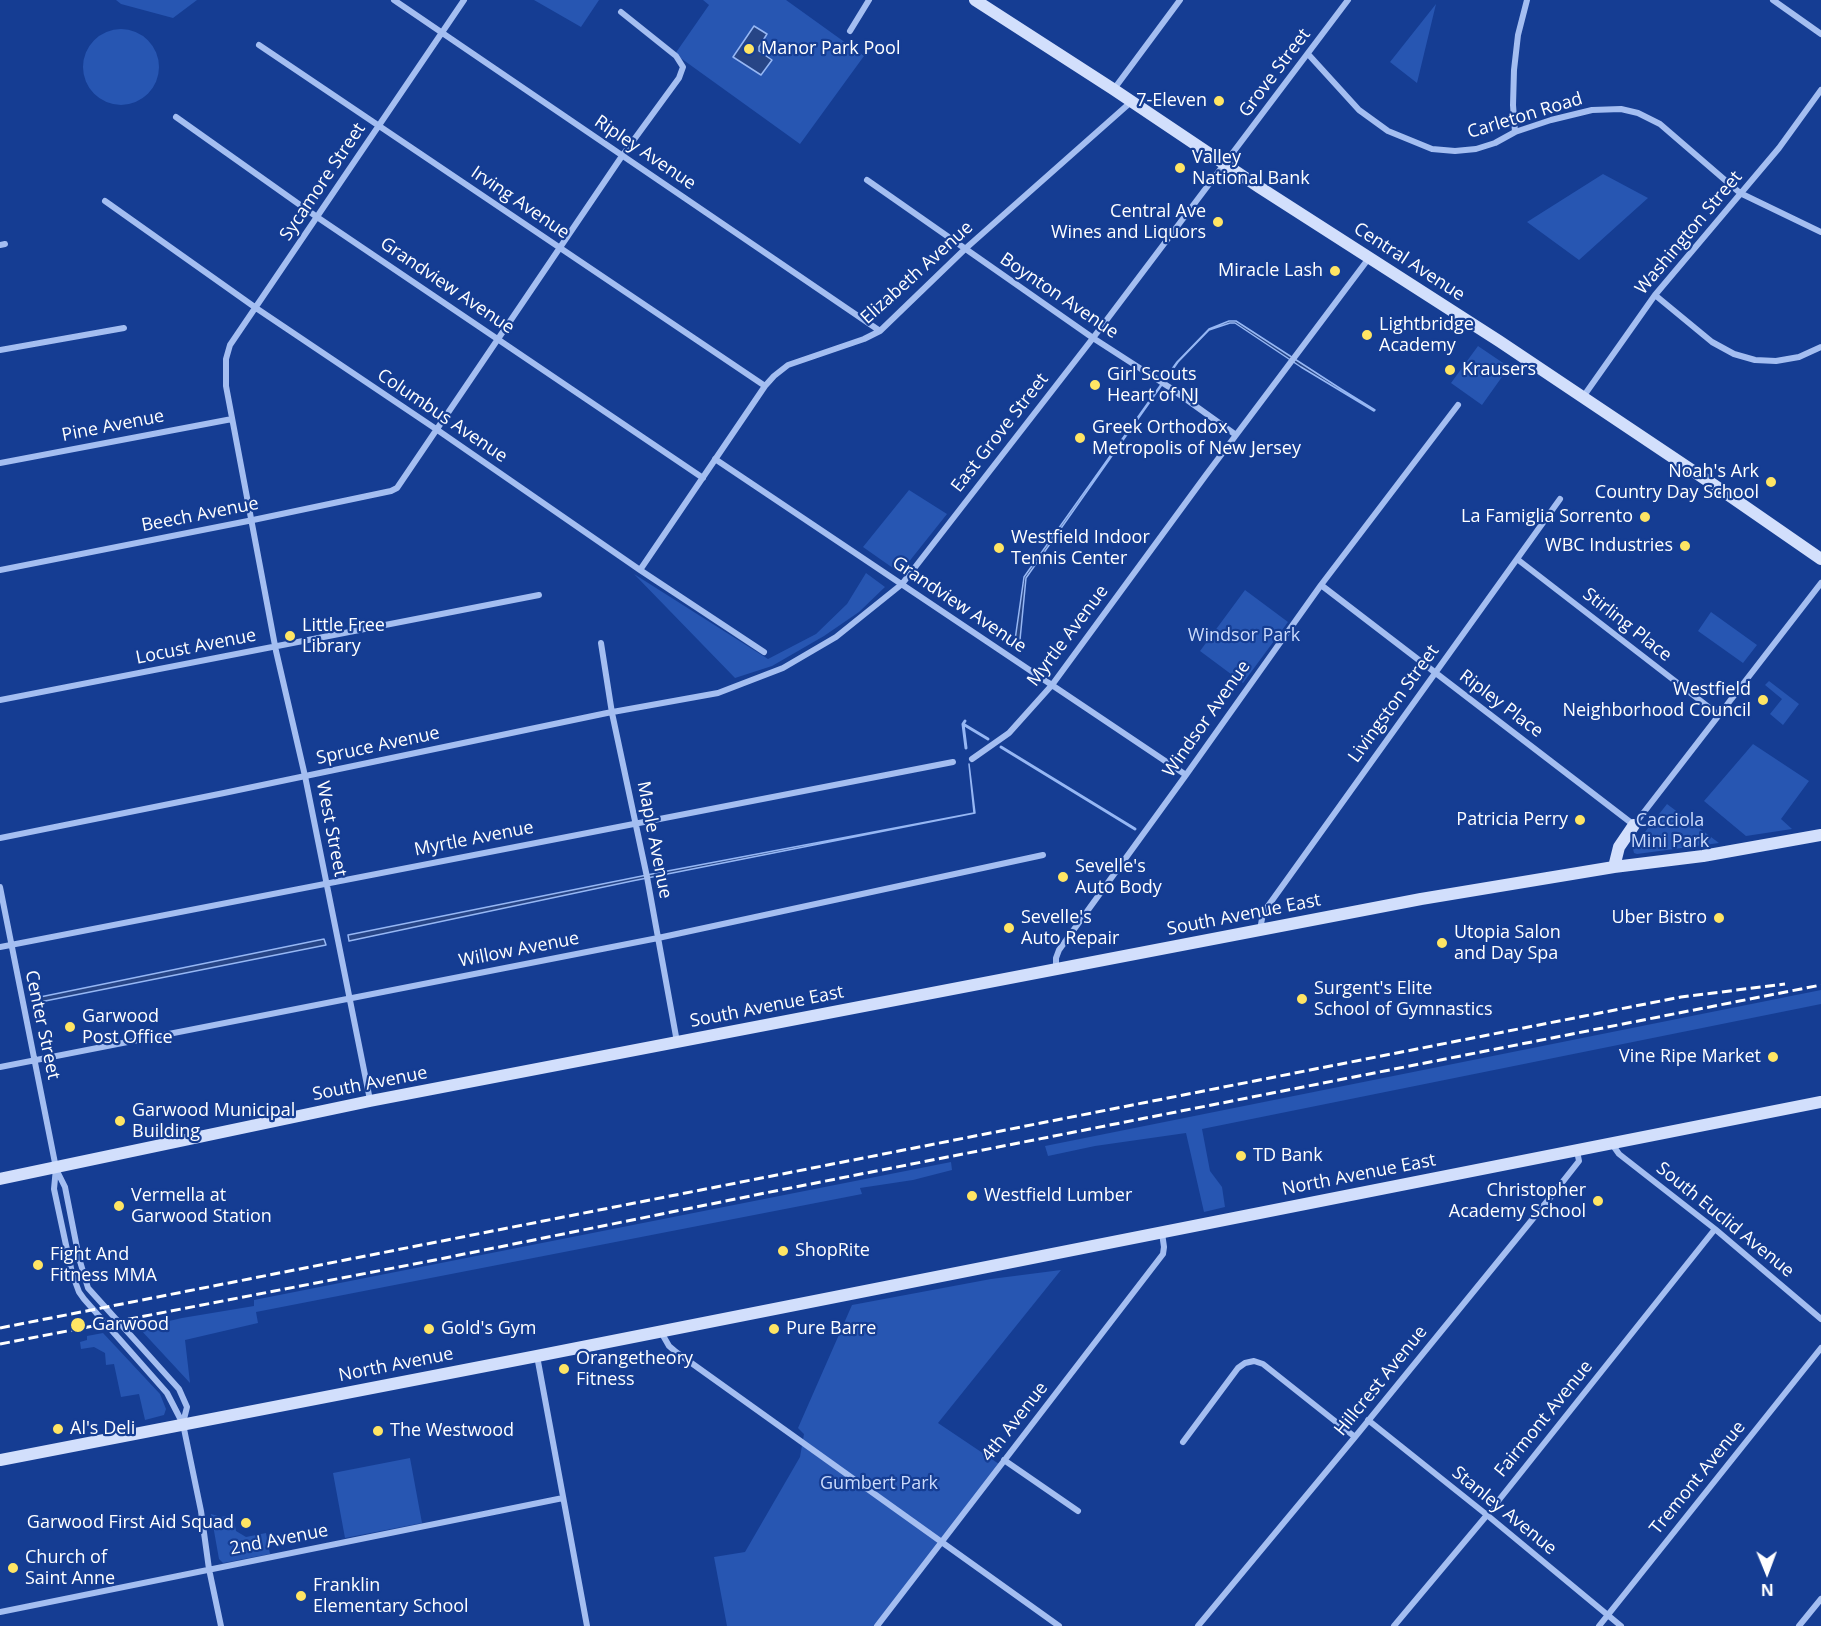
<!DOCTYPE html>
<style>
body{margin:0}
#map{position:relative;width:1821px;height:1626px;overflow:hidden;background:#153d93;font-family:"Open Sans",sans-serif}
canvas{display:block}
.north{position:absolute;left:1737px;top:1542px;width:60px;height:60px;-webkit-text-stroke:4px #153d93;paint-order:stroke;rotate:179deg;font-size:16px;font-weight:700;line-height:24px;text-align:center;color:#fff}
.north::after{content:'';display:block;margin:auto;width:21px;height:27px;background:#fff;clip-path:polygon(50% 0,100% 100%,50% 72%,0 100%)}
</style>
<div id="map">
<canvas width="1821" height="1626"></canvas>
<div class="north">N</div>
</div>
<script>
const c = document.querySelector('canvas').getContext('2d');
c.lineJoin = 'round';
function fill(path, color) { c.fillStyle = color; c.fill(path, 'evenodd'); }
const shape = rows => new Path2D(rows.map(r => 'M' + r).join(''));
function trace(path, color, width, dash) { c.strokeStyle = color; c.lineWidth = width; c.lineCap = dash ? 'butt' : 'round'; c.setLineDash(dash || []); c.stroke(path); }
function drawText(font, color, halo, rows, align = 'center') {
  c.font = font + ' "Open Sans",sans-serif'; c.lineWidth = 4.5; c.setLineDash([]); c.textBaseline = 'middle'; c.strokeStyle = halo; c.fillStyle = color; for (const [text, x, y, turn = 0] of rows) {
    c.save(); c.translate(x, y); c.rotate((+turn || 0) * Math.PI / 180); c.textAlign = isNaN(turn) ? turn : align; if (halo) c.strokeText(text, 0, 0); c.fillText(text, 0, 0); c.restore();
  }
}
fill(shape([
 [116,0,197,0,173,18,121,4],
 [534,0,599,0,581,27],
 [703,0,786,0,864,56,800,144,675,54,709,5],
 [1436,4,1417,83,1390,62],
 '83 67a38 38 0 1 1 76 0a38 38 0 1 1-76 0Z',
 [1603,174,1648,198,1579,260,1527,222],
 [1478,346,1509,367,1482,405,1451,383],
 [909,490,947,514,900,573,863,547],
 [866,573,885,587,859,612,824,636,772,666,735,678,634,574,768,659,816,634,847,604],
 [1245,590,1288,622,1243,683,1200,651],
 [1711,612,1757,645,1743,663,1698,631],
 [1769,681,1799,704,1783,725,1770,714,1782,699,1765,685],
 [1753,744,1809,781,1781,819,1792,829,1746,836,1704,801],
 [1667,804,1719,843,1637,854,1634,853,1633,849,1641,837],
 [1821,990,1821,1004,1202,1129,1210,1171,1222,1187,1225,1207,1204,1212,1186,1133,1095,1146,1048,1156,1045,1146],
 [951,1162,952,1170,913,1180,860,1188,862,1194,256,1312,258,1323,185,1340,190,1383,139,1328,182,1318,254,1306,254,1300],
 [1061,1270,938,1423,999,1464,880,1626,727,1626,714,1557,745,1552,800,1457,804,1434,798,1428,852,1305,991,1279],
 [103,1333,160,1394,166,1409,164,1415,145,1420,139,1394,121,1397,114,1364,106,1365,105,1353,94,1347,81,1349,80,1342,87,1340,87,1336],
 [410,1458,422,1523,345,1538,333,1473],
 [211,1514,221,1517,233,1515,236,1531,246,1537,266,1533,270,1554,223,1563,219,1559]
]), '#2756b2');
const water = shape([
 [754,26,767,34,759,47,759,51,772,60,761,75,733,57,754,26],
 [1229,321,1236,321,1341,389,1375,410,1374,411,1301,367,1235,323,1230,323,1209,330,1178,362,1026,578,1019,650,1014,647,1024,577,1177,362,1209,329,1229,321],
 [969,764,975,813,632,881,349,941,348,935,657,873,974,813,969,764],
 [324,939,326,945,40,1002,40,997,324,939]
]);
fill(water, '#274586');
trace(water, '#96b7f4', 1.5);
trace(shape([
 [965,721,963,724,966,748],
 [963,724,988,739],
 [1001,747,1135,829]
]), '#96b7f4', 3);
trace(shape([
 [394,0,880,331],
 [1773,0,1821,34],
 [850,31,869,0],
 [259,45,765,386],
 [1308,54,1359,110,1388,131,1432,149,1455,151,1476,149,1495,143,1515,132,1551,120,1592,110,1621,109,1638,113,1660,124,1740,193,1821,232],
 [1114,89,1180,0],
 [176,117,317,217,703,478],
 [1515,132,1513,105,1514,70,1518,35,1527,0],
 [867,180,1093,338,1169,387,1236,435],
 [105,201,256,308,436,429,640,570,764,652],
 [0,245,5,244],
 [1655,295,1712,342,1734,354,1755,360,1776,361,1799,357,1821,347],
 [0,350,124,328],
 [1583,397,1655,295,1779,148,1821,90],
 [715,459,1186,775],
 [0,463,232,419],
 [1517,559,1719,715],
 [0,570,253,520,391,491,397,488,622,156,679,78,683,67,676,56,621,12],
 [640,570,765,386,774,376,788,365,864,339,880,331,965,249,1131,102],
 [1321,585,1634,825,1821,583],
 [601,643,612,713,647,877,677,1042],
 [0,700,539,595],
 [972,759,1009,733,1052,685,1206,475,1369,258],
 [0,838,224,793,607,713,718,693,783,668,836,637,902,584,1093,338,1348,0],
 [0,887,56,1168,54,1189,72,1273,79,1292,84,1299,167,1393,183,1424,201,1511,209,1569,221,1626],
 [1260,930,1263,913,1560,499],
 [0,947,953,762],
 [1056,969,1056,958,1059,950,1186,775,1321,585,1458,405],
 [0,1067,658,938,1043,855],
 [370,1100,305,776,276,651,226,386,226,359,230,345,464,0],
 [1612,1144,1619,1154,1715,1229,1821,1319],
 [56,1169,65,1187,79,1258,88,1288,179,1389,187,1407,183,1423],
 [661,1332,669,1346,676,1352,1059,1626],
 [537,1356,587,1626],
 [1368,1420,1487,1515,1621,1626],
 [1183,1442,1238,1368,1245,1363,1254,1361,1263,1364,1355,1437],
 [1004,1460,1078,1511],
 [0,1612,563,1498],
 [877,1626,1163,1254,1164,1247,1162,1233],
 [1198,1626,1355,1437,1553,1194,1579,1161,1577,1151],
 [1394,1626,1487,1515,1715,1229],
 [1599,1626,1821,1348],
 [1799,1626,1821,1599]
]), '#a4bef1', 6);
trace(shape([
 [975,0,1113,89,1259,187,1499,341,1714,485,1821,559],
 [1614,867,1619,847,1634,825],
 [0,1179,370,1101,1421,899,1614,867,1703,856,1821,835],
 [0,1460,537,1356,1821,1102]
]), '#d2dffc', 12);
trace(shape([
 [0,1328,1681,997,1785,984],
 [0,1344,435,1260,780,1190,1821,985]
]), '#fff', 3, [10, 4.5]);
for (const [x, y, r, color] of [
 [749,49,6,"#ffe564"],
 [1219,101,6,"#ffe564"],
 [1180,168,6,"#ffe564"],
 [1218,222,6,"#ffe564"],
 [1335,271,6,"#ffe564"],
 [1367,335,6,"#ffe564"],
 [1450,370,6,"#ffe564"],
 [1095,385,6,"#ffe564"],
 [1080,438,6,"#ffe564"],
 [1771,482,6,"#ffe564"],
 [1645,517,6,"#ffe564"],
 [1685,546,6,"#ffe564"],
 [999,548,6,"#ffe564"],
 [290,636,6,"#ffe564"],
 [1763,700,6,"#ffe564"],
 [1580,820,6,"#ffe564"],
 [1063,877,6,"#ffe564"],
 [1719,918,6,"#ffe564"],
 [1009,928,6,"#ffe564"],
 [1442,943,6,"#ffe564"],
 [1302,999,6,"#ffe564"],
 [70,1027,6,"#ffe564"],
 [1773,1057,6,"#ffe564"],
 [120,1121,6,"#ffe564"],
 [1241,1156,6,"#ffe564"],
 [972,1196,6,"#ffe564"],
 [1598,1201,6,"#ffe564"],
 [119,1206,6,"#ffe564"],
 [783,1251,6,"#ffe564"],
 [38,1265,6,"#ffe564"],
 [78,1325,8,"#ffe564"],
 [429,1329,6,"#ffe564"],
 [774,1329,6,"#ffe564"],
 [564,1369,6,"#ffe564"],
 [58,1429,6,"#ffe564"],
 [378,1431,6,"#ffe564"],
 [246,1523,6,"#ffe564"],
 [13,1568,6,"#ffe564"],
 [301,1596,6,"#ffe564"]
]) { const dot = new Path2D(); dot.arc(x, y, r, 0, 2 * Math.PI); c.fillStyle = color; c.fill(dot); trace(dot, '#153d93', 2); }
drawText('18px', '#fff', '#153d93', [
 ["Manor Park Pool",761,49],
 ["7-Eleven",1207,101,"right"],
 ["Valley",1192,158],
 ["National Bank",1192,179],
 ["Central Ave",1206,212,"right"],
 ["Wines and Liquors",1206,233,"right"],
 ["Miracle Lash",1323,271,"right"],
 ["Lightbridge",1379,325],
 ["Academy",1379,346],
 ["Krausers",1462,370],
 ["Girl Scouts",1107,375],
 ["Heart of NJ",1107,396],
 ["Greek Orthodox",1092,428],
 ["Metropolis of New Jersey",1092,449],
 ["Noah's Ark",1759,472,"right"],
 ["Country Day School",1759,493,"right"],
 ["La Famiglia Sorrento",1633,517,"right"],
 ["Westfield Indoor",1011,538],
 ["Tennis Center",1011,559],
 ["WBC Industries",1673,546,"right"],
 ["Little Free",302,626],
 ["Library",302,647],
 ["Westfield",1751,690,"right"],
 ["Neighborhood Council",1751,711,"right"],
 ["Patricia Perry",1568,820,"right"],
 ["Sevelle's",1075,867],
 ["Auto Body",1075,888],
 ["Sevelle's",1021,918],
 ["Auto Repair",1021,939],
 ["Uber Bistro",1707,918,"right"],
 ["Utopia Salon",1454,933],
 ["and Day Spa",1454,954],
 ["Surgent's Elite",1314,989],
 ["School of Gymnastics",1314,1010],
 ["Garwood",82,1017],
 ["Post Office",82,1038],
 ["Vine Ripe Market",1761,1057,"right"],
 ["Garwood Municipal",132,1111],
 ["Building",132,1132],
 ["TD Bank",1253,1156],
 ["Christopher",1586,1191,"right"],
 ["Academy School",1586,1212,"right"],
 ["Vermella at",131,1196],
 ["Garwood Station",131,1217],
 ["Westfield Lumber",984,1196],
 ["ShopRite",795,1251],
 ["Fight And",50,1255],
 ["Fitness MMA",50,1276],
 ["Garwood",92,1325],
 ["Gold's Gym",441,1329],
 ["Pure Barre",786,1329],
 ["Orangetheory",576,1359],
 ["Fitness",576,1380],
 ["Al's Deli",70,1429],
 ["The Westwood",390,1431],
 ["Garwood First Aid Squad",234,1523,"right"],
 ["Church of",25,1558],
 ["Saint Anne",25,1579],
 ["Franklin",313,1586],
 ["Elementary School",313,1607]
], 'left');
drawText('18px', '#fff', '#153d93', [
 ["Grove Street",1275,73,-53],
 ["Carleton Road",1525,116,-17],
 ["Ripley Avenue",645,153,34],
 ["Sycamore Street",323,182,-56],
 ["Irving Avenue",520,203,34],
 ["Washington Street",1689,233,-50],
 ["Central Avenue",1409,262,33],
 ["Elizabeth Avenue",917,273,-42],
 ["Grandview Avenue",447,286,34],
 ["Boynton Avenue",1059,296,34],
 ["Columbus Avenue",442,416,34],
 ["Pine Avenue",113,426,-11],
 ["East Grove Street",1000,433,-52],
 ["Beech Avenue",200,515,-11],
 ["Grandview Avenue",959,605,34],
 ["Stirling Place",1627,625,38],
 ["Myrtle Avenue",1068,636,-53],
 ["Locust Avenue",196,647,-11],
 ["Livingston Street",1394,704,-54],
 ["Ripley Place",1501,704,37],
 ["Windsor Avenue",1207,719,-55],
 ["Spruce Avenue",378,746,-12],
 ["West Street",331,829,79],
 ["Myrtle Avenue",474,839,-11],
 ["Maple Avenue",654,840,79],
 ["South Avenue East",1244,915,-11],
 ["Willow Avenue",519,950,-11],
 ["South Avenue East",767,1007,-11],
 ["Center Street",42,1025,78],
 ["South Avenue",370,1084,-11],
 ["North Avenue East",1359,1175,-11],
 ["South Euclid Avenue",1725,1220,39],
 ["North Avenue",396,1365,-11],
 ["Hillcrest Avenue",1381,1381,-51],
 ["Fairmont Avenue",1544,1419,-51],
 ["4th Avenue",1015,1422,-52],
 ["Tremont Avenue",1698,1478,-51],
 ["Stanley Avenue",1504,1511,39],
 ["2nd Avenue",279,1540,-11]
]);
drawText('18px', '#cbdbfc', '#153d93', [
 ["Windsor Park",1244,636],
 ["Cacciola",1670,821],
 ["Mini Park",1670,842],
 ["Gumbert Park",879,1484]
]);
</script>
